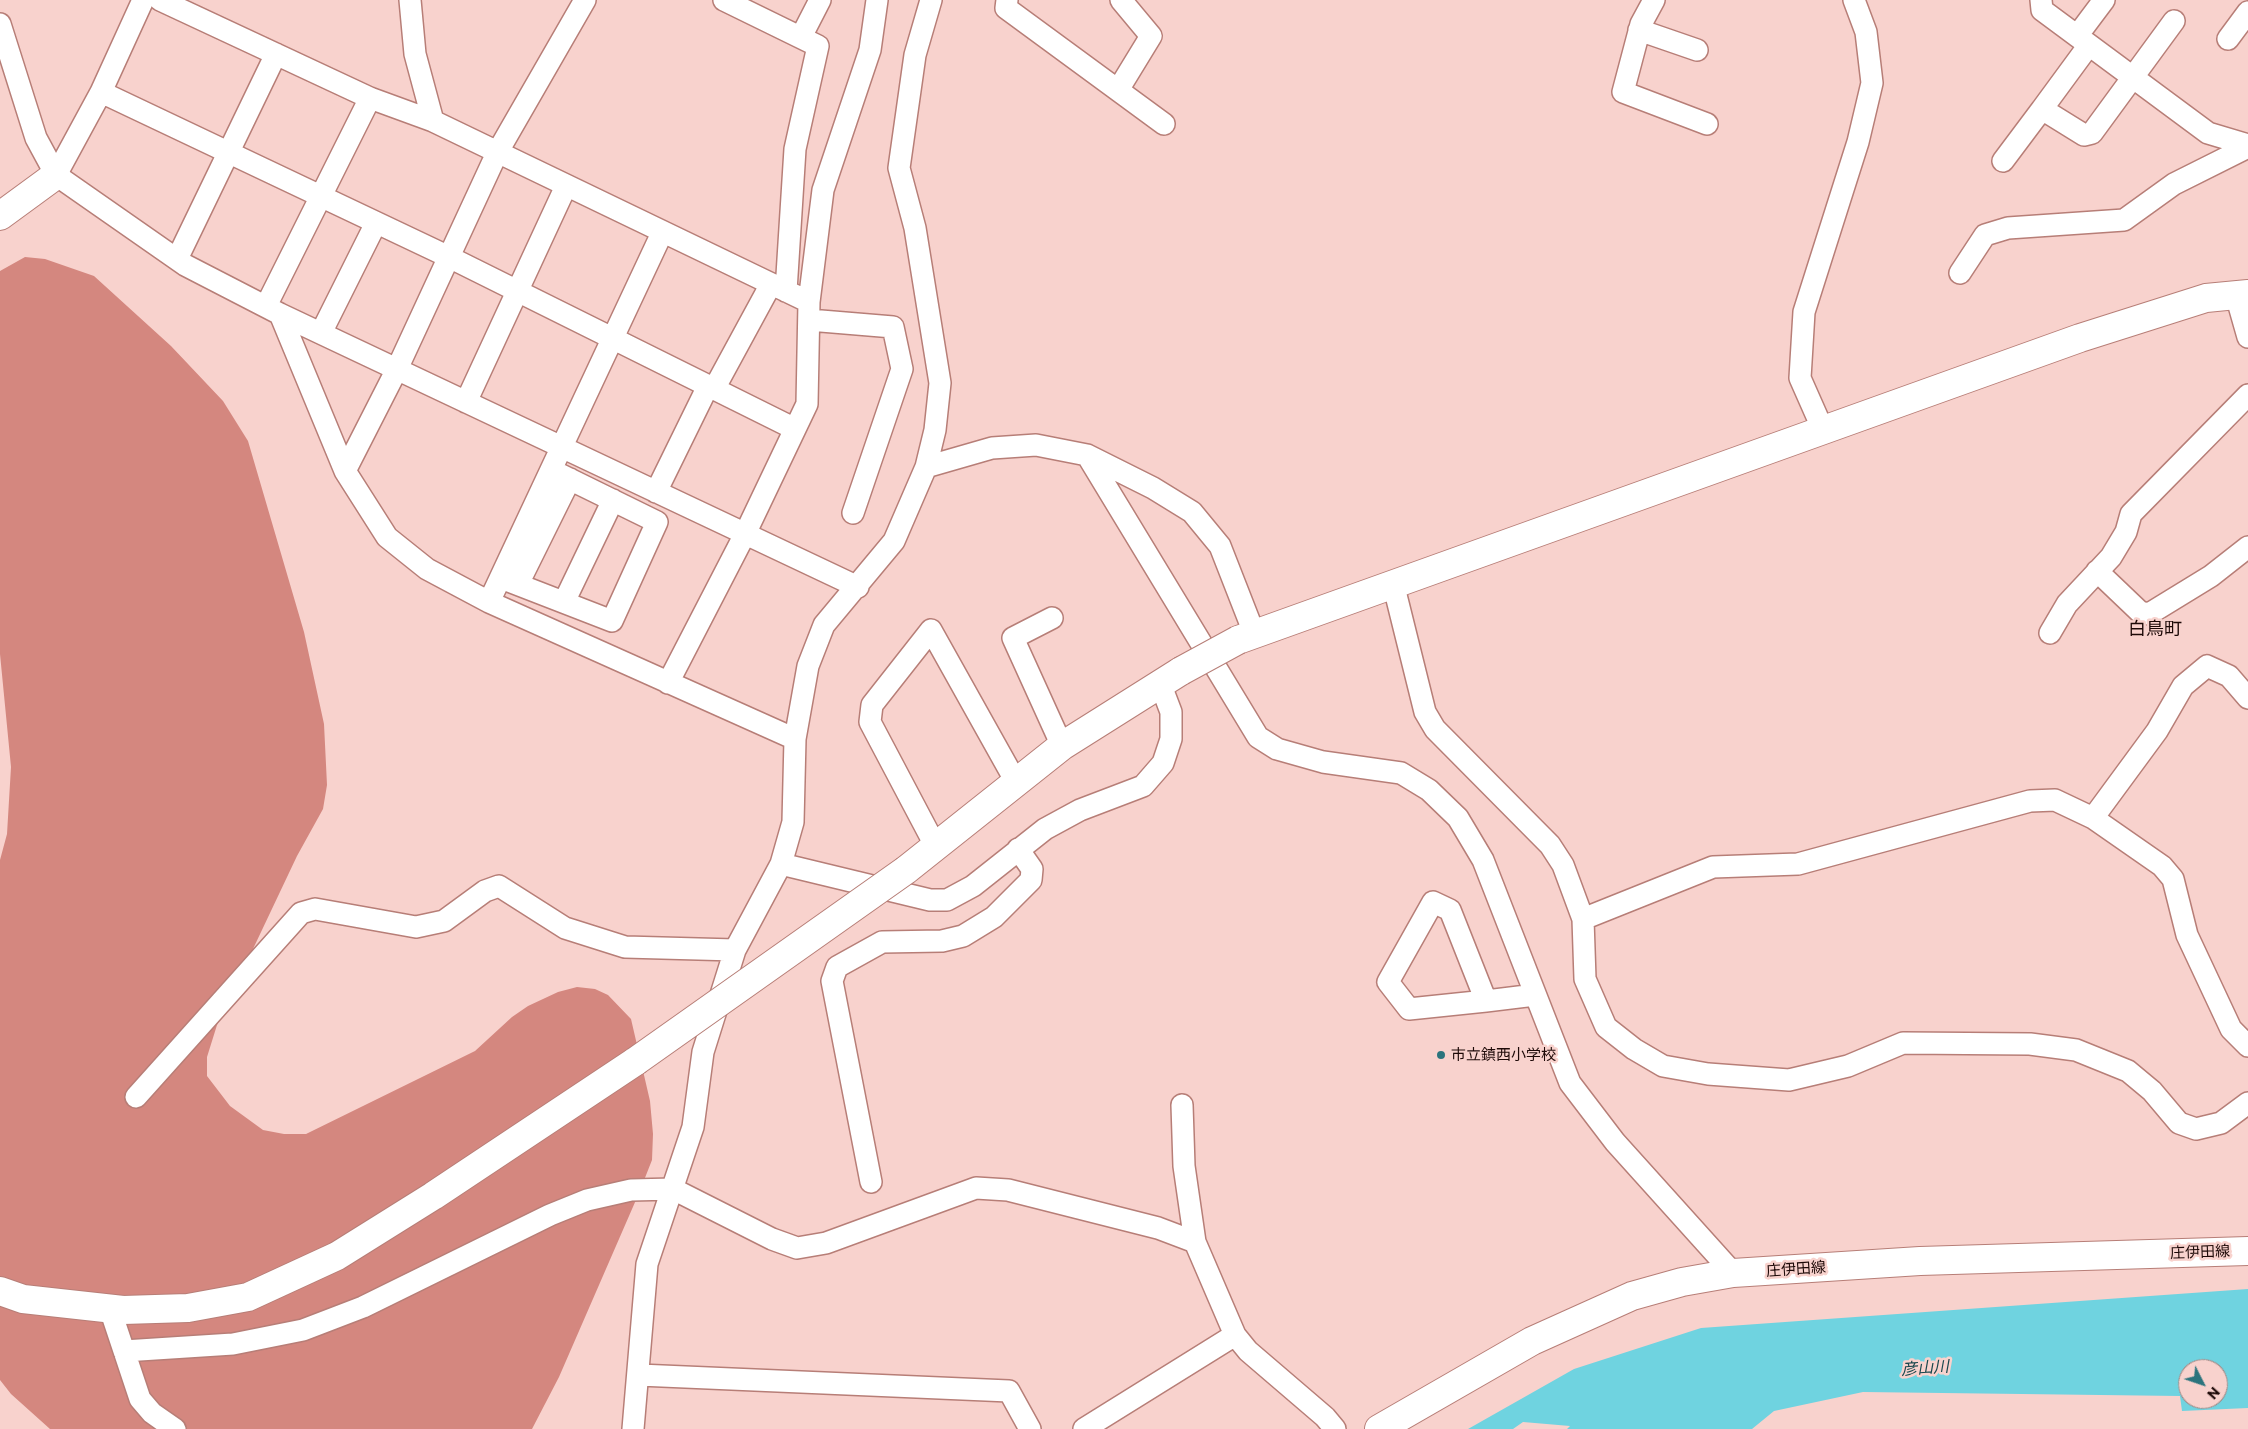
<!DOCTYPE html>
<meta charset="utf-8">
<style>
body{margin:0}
#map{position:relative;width:2248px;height:1429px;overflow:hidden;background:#f8d2cd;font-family:Commissioner,sans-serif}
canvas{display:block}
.north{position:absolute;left:2178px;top:1359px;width:50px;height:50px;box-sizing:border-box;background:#f8d2cd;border:1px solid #a0827e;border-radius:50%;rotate:131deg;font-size:14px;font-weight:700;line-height:20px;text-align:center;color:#1d0907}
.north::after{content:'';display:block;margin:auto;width:18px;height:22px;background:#2c747d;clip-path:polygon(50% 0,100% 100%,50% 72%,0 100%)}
</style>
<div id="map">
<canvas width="2248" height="1429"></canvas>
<div class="north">N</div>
</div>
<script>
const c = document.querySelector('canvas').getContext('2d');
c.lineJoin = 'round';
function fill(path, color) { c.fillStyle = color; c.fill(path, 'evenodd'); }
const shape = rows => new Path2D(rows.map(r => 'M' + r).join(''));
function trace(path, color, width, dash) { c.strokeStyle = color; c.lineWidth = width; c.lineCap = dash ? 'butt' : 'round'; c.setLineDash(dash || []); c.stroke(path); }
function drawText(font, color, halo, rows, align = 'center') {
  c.font = font + ' Commissioner,"Noto Sans JP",sans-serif'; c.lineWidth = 5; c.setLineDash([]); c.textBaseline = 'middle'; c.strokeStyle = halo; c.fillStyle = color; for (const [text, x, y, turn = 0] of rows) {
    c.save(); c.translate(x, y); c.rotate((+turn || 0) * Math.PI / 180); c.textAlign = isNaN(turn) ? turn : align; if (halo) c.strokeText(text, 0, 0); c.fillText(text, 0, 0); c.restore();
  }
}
fill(shape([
 [25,257,45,259,94,276,171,346,223,401,248,441,304,632,324,724,327,785,323,809,297,856,217,1025,207,1057,207,1076,230,1106,263,1130,284,1134,306,1134,475,1051,512,1017,528,1006,558,992,577,987,595,989,608,995,631,1019,650,1101,653,1134,652,1160,639,1193,559,1377,532,1429,50,1429,11,1394,0,1380,0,860,7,834,11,767,0,654,0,271]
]), '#d4877f');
fill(shape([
 [2248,1289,2248,1408,2182,1411,2180,1396,1863,1392,1774,1411,1752,1429,1567,1429,1570,1426,1523,1422,1513,1429,1468,1429,1574,1369,1701,1328],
 [2188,1369,2218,1369,2218,1399,2188,1399]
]), '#6fd3e0');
const street = shape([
 [160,0,370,98,433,121,809,302],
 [410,0,415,54,433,121],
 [724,0,818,46,795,149,786,291],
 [1007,0,1006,8,1164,124],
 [1654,0,1641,24,1623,92,1707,124],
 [2041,0,2042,10,2208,133,2248,145],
 [0,24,36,138,56,175,185,265,280,314,858,587],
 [1639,30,1697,50],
 [2077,36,2104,0],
 [801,37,820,0],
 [2228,39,2248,12],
 [2089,45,2042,109,2084,135,2092,133,2174,21],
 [1118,90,1151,36,1121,0],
 [101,92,143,0],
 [2003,161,2042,109],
 [56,175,101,92,449,257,795,429],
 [177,259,276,54],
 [1960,273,1985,235,2008,228,2124,220,2174,184,2248,147],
 [2236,295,2248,337],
 [266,306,370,98],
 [280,314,345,471,387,537,427,569,489,602,795,739],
 [809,320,893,327,902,369,853,513],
 [321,333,376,223],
 [714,389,771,284],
 [466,402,566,186],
 [1823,430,1800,378,1804,312,1858,142,1872,83,1866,32,1854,0],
 [1087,455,1258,737,1277,749,1323,762,1401,773,1429,790,1458,818,1483,860,1570,1083,1615,1142,1733,1273],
 [926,467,992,448,1036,445,1087,455,1153,488,1192,512,1220,546,1254,633],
 [345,471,397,369,497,153,585,0],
 [656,492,708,386],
 [2097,571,2140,612,2149,614,2211,576,2248,547],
 [501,578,612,621,657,522,551,470],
 [1393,583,1425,712,1435,729,1550,845,1563,865,1583,919],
 [518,584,570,479],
 [489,602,662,233],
 [564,602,613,500],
 [1052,618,1013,638,1062,746],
 [2050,633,2067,604,2111,557,2126,532,2131,514,2248,395],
 [668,683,745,534,807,404,809,302,823,190,870,50,877,0],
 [2093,818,2157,731,2183,686,2207,666,2229,676,2248,698],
 [936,847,870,722,872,705,931,630,1016,782],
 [781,864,930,900,947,900,973,886,1045,829,1080,810,1143,786,1163,763,1171,739,1171,712,1160,683],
 [1486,1001,1450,910,1433,902,1388,982,1409,1009,1486,1001,1535,995],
 [2248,1046,2231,1029,2187,935,2173,879,2162,866,2093,818,2055,800,2030,801,1798,864,1713,867,1583,919,1585,979,1606,1027,1634,1049,1663,1066,1708,1074,1789,1080,1848,1066,1903,1043,2030,1044,2076,1050,2128,1071,2152,1091,2179,1123,2196,1129,2221,1123,2248,1103],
 [136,1097,301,913,315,909,416,927,444,921,485,891,499,886,565,928,625,947,735,950],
 [1182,1105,1184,1166,1195,1242,1235,1335,1248,1351,1325,1417,1335,1429],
 [871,1182,832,981,837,967,882,942,942,941,963,936,994,917,1031,880,1032,869,1018,849],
 [110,1309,140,1399,152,1413,175,1429],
 [124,1351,233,1344,303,1330,363,1307,550,1215,587,1200,631,1190,673,1189,772,1239,797,1248,826,1243,976,1188,1008,1190,1158,1228,1195,1242],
 [639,1375,1009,1391,1030,1429],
 [633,1429,647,1264,693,1127,703,1052,735,950,781,864,793,822,795,739,808,666,824,625,894,541,926,467,935,430,940,383,915,228,899,168,915,55,931,0],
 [1084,1429,1235,1335]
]);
const secondary = shape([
 [0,216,56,175],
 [1238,640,2080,338,2206,298,2248,294],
 [906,870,1062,746,1181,671],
 [0,1291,23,1299,123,1310,188,1308,248,1297,337,1256,433,1196,636,1061],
 [1379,1429,1532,1341,1632,1296,1682,1282,1733,1273,1920,1261,2248,1251]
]);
trace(street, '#b77e77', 24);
trace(secondary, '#b77e77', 30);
trace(street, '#fff', 21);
trace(secondary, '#fff', 28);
const secondaryBridge = shape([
 [1181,671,1238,640],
 [636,1061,906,870]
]);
trace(secondaryBridge, '#b77e77', 30, []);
trace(secondaryBridge, '#fff', 28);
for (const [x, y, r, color] of [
 [1441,1055,5,"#2c747d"]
]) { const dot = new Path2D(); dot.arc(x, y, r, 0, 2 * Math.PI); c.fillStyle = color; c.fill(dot); trace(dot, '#f8d2cd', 2); }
drawText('15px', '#1d0907', '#f8d2cd', [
 ["市立鎮西小学校",1451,1055]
], 'left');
drawText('15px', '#1d0907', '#f8d2cd', [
 ["庄伊田線",2200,1252,-2],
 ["庄伊田線",1796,1269,-4]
]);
drawText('italic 16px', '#19474d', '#f8d2cd', [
 ["彦山川",1925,1368,-4]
]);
drawText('18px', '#1d0907', '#f8d2cd', [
 ["白鳥町",2155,629]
]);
</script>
